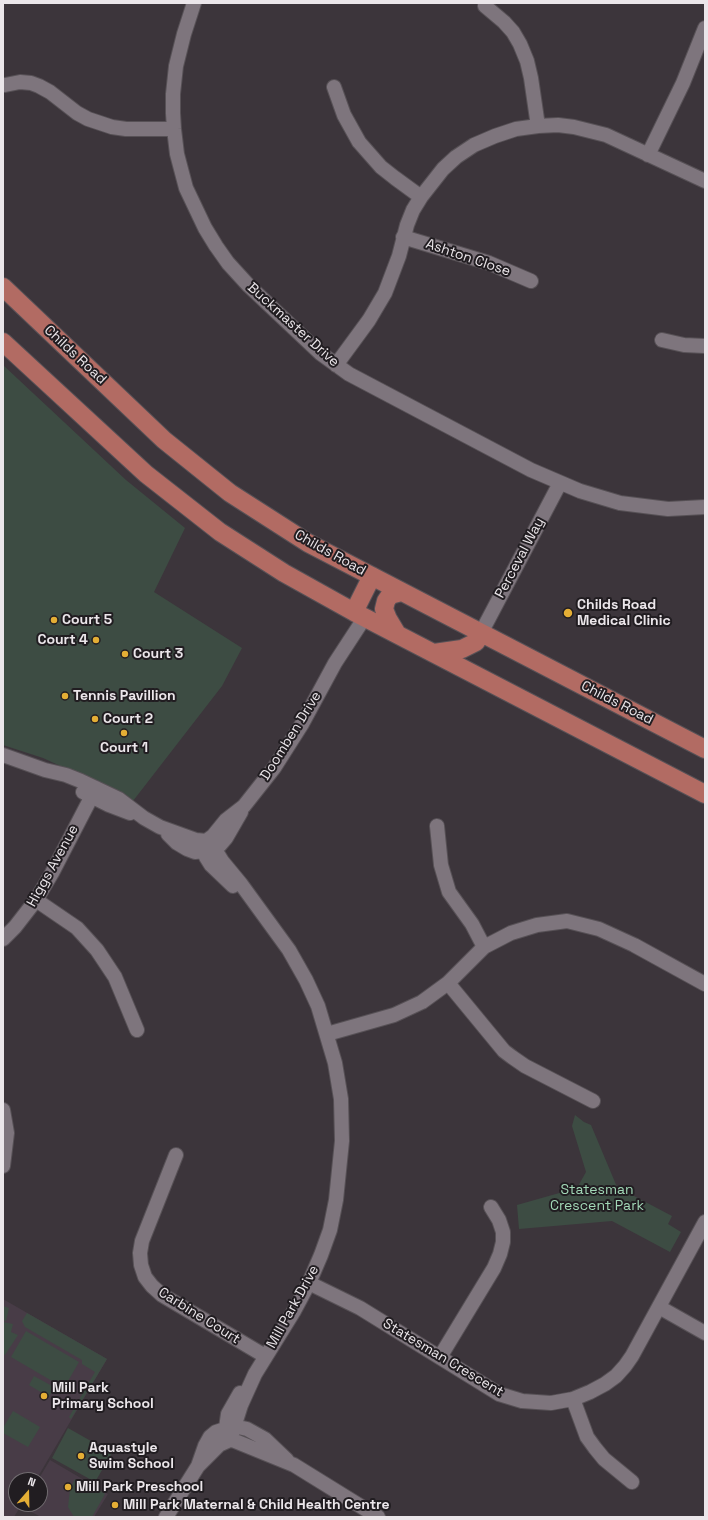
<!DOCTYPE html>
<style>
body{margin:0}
#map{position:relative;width:708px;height:1520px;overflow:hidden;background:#3c353b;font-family:"Space Grotesk",sans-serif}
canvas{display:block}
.frame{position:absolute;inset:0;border:4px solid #ebe6ea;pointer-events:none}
.north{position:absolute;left:8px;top:1472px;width:40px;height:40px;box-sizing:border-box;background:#211d21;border:1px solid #726d71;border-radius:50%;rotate:20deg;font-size:11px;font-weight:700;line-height:16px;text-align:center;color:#ebe6ea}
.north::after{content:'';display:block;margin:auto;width:14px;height:18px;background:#e4ae35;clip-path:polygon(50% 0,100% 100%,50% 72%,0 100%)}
</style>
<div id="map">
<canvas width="708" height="1520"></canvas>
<div class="frame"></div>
<div class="north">N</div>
</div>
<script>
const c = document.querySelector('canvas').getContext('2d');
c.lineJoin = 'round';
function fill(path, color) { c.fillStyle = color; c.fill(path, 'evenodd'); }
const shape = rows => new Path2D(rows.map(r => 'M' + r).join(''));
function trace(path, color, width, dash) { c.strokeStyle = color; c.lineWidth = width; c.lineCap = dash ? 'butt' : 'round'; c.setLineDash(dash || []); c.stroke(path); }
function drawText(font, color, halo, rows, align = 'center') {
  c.font = font + ' "Space Grotesk",sans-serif'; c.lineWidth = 4; c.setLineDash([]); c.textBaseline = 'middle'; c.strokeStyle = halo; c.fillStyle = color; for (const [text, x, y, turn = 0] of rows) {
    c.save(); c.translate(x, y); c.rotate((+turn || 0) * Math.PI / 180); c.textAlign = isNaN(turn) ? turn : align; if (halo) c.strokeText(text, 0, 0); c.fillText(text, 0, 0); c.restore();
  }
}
fill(shape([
 [3,1299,107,1359,36,1480,16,1480,16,1504,22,1504,14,1517,3,1517],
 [50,1460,108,1494,94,1517,41,1517,22,1507,24,1504,40,1504,40,1480,38,1480]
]), '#483c47');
fill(shape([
 [3,365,126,480,185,528,154,592,242,648,222,686,133,801,67,769,43,758,3,745],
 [575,1115,584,1122,591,1125,617,1187,672,1216,668,1224,681,1232,670,1252,612,1221,519,1229,517,1205,577,1188,586,1172,572,1126],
 [3,1306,9,1308,6,1321,3,1320],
 [27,1313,107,1359,71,1419,69,1417,95,1372,82,1364,82,1360,25,1327,22,1321],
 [3,1322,13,1324,11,1332,18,1335,5,1355,3,1354],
 [26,1331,79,1362,64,1388,11,1357],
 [34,1376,54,1387,49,1397,29,1385],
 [13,1411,40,1427,28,1447,3,1433,3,1428],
 [68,1428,112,1453,95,1482,52,1458],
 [75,1479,90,1487,97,1488,105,1494,92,1517,74,1517,68,1507,70,1489]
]), '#3d4c43');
const minor = shape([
 [194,3,184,34,176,66,173,94,173,113,174,129,177,154,186,188,205,228,216,246,228,263,249,286,320,353,349,374,531,470,580,491,620,503,668,509,705,507],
 [485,6,504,22,513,32,520,44,527,61,531,78,538,126],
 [5,85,20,82,31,83,39,86,50,92,77,113,88,119,112,127,126,129,174,129],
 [334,87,344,115,359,142,381,167,395,178,421,197],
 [648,155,683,83,705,28],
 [403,237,489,263,531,281],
 [662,340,684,345,705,346],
 [336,365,369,320,385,293,399,256,407,225,413,210,421,197,443,169,456,157,474,145,495,136,516,129,538,126,558,125,574,127,606,135,705,181],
 [481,633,560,483],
 [3,755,45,770,66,775,81,781,119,799,144,818,160,827,196,840,206,841,214,848,222,861,241,884,289,950,306,980,318,1006,335,1063,341,1099,342,1141,336,1200,330,1230,321,1255,309,1283,294,1311,255,1374,241,1405,230,1440],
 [83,792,109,805,130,813],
 [437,826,441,865,449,892,472,924,484,947],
 [168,834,177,843,187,849,195,852,205,851,220,845,226,838,241,812],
 [206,841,213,836,226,820,244,806,274,768,302,724,335,663,365,617],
 [206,844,206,857,211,865,233,886],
 [36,900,77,928,97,950,115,977,137,1030],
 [3,939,15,927,36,900,52,873,96,788],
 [448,983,504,1051,512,1057,525,1066,593,1101],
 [327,1034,394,1015,422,1002,448,983,484,947,511,933,537,925,567,921,599,929,634,945,705,984],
 [3,1110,7,1133,3,1166],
 [176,1155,142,1241,140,1253,141,1265,145,1277,152,1286,162,1295,265,1356],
 [309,1283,360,1308,499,1394,522,1401,551,1403,573,1399,590,1392,605,1384,616,1376,625,1366,632,1356,705,1222],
 [659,1307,705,1333],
 [440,1357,494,1268,500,1254,503,1242,503,1232,499,1220,491,1207],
 [573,1399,587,1437,595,1448,604,1459,632,1482],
 [229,1437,226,1428,228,1414,240,1393],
 [198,1466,219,1445,230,1440,235,1441,294,1465,378,1517],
 [166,1517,198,1466,205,1446,210,1437,216,1432,234,1426,247,1429,265,1439,287,1460]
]);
const major = shape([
 [3,287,164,440,230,493,308,543,705,749],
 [3,342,146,474,220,532,284,573,354,612,705,794],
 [354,612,372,576],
 [397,634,388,619,384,609,386,601,390,595,401,592],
 [434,653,462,649,476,642,481,633]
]);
trace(minor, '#575156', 16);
trace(major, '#575156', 20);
trace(minor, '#7e757d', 14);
trace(major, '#b26b63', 18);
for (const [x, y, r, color] of [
 [568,613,5,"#e4ae35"],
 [54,620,4,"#e4ae35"],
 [96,640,4,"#e4ae35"],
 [125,654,4,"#e4ae35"],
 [65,696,4,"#e4ae35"],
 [95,719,4,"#e4ae35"],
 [124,733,4,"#e4ae35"],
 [44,1396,4,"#e4ae35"],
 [81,1456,4,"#e4ae35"],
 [68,1487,4,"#e4ae35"],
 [115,1505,4,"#e4ae35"]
]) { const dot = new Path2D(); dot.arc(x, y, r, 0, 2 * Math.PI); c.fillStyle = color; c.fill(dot); trace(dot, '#211d21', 1.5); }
drawText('14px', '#ebe6ea', '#211d21', [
 ["Ashton Close",468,258,19],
 ["Buckmaster Drive",293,325,42],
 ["Childs Road",75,355,43],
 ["Childs Road",330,553,29],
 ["Perceval Way",520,558,-62],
 ["Childs Road",617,703,27],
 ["Doomben Drive",291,736,-58],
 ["Higgs Avenue",53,866,-61],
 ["Mill Park Drive",293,1307,-61],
 ["Carbine Court",199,1316,32],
 ["Statesman Crescent",443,1358,31]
]);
drawText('bold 14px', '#ebe6ea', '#211d21', [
 ["Childs Road",577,605],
 ["Medical Clinic",577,621],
 ["Court 5",62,620],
 ["Court 4",88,640,"right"],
 ["Court 3",133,654],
 ["Tennis Pavillion",73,696],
 ["Court 2",103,719],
 ["Court 1",124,748,"center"],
 ["Mill Park",52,1388],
 ["Primary School",52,1404],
 ["Aquastyle",89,1448],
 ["Swim School",89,1464],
 ["Mill Park Preschool",76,1487],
 ["Mill Park Maternal & Child Health Centre",123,1505]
], 'left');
drawText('14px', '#a2d8b7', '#211d21', [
 ["Statesman",597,1190],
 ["Crescent Park",597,1206]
]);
</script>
